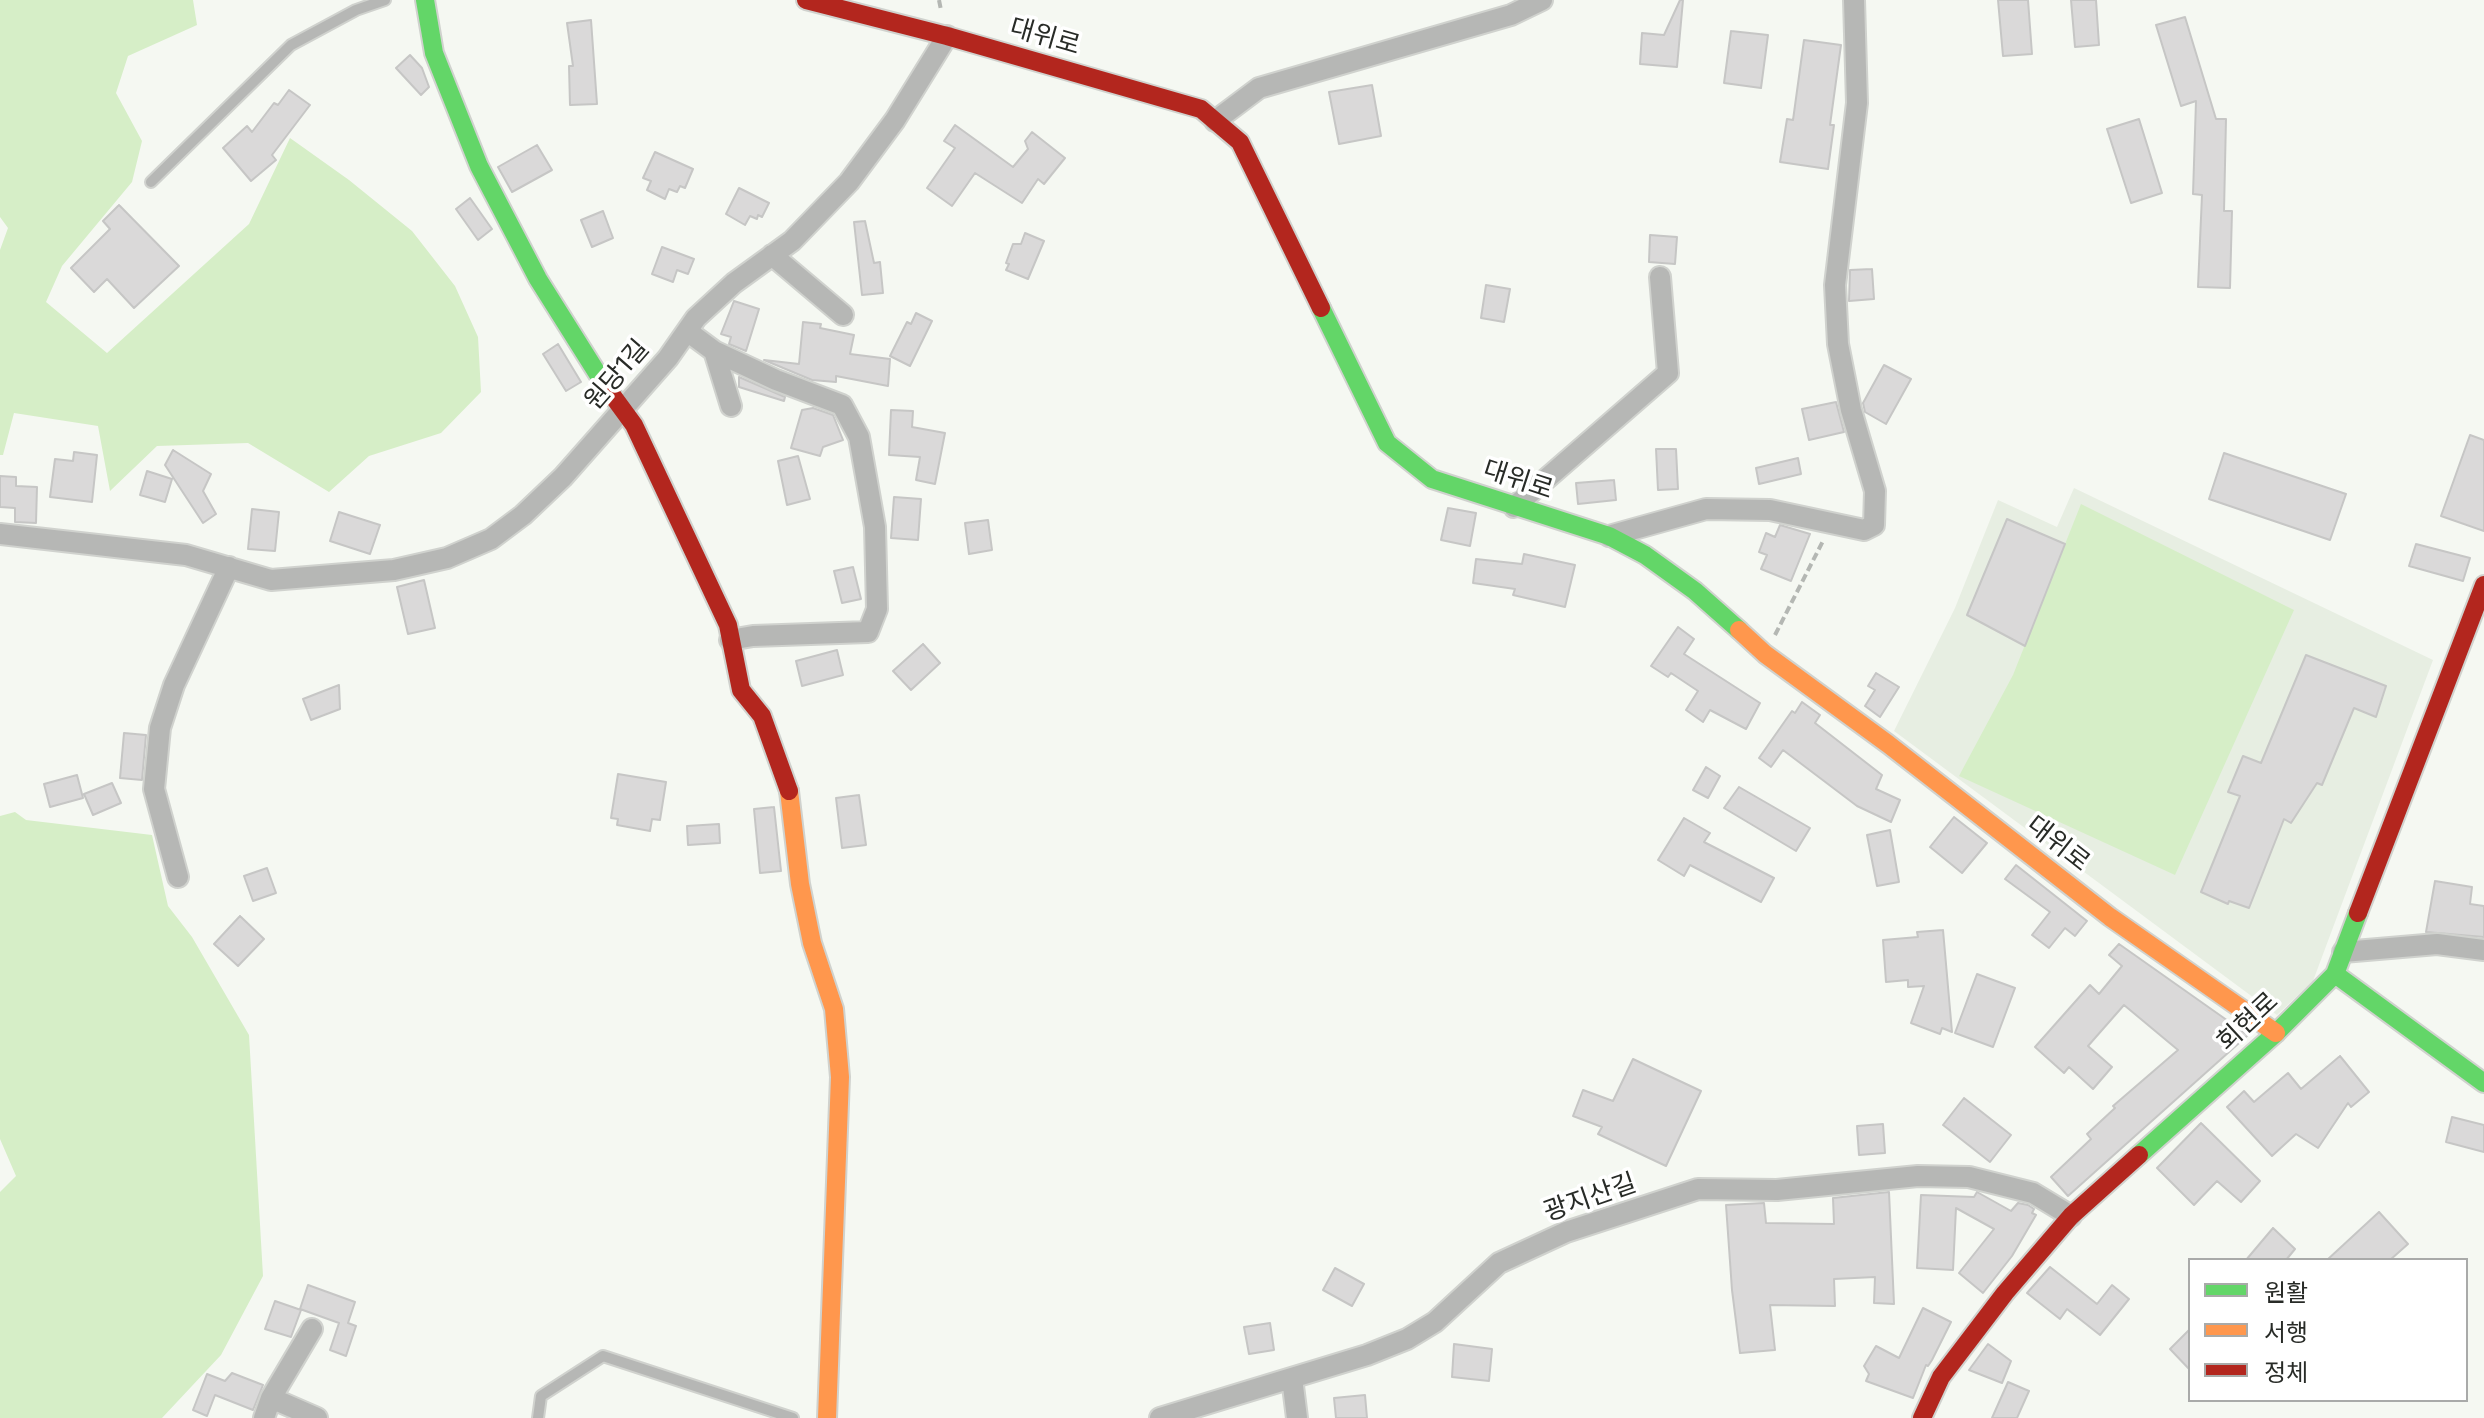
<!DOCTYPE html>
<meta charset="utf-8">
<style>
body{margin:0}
#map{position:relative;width:2484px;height:1418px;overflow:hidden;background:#f5f8f2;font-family:Inter,"Noto Sans KR",sans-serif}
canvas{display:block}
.legend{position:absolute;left:2188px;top:1258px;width:280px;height:144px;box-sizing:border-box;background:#fff;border:2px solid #a9aaa9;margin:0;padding:10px 14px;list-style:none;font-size:24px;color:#282b27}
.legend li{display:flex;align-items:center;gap:16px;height:40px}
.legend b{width:40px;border:2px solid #a9aaa9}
</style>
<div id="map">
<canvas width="2484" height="1418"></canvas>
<ul class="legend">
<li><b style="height:10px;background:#63d668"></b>원활</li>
<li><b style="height:10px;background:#ff974d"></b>서행</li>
<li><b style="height:10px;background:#b3261e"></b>정체</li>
</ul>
</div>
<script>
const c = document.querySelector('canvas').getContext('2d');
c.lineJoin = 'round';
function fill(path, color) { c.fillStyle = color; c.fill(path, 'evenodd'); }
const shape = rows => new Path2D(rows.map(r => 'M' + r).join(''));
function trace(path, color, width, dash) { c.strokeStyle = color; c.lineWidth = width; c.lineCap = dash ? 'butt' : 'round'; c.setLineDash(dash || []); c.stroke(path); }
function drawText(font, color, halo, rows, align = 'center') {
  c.font = font + ' Inter,"Noto Sans KR",sans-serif'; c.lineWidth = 7; c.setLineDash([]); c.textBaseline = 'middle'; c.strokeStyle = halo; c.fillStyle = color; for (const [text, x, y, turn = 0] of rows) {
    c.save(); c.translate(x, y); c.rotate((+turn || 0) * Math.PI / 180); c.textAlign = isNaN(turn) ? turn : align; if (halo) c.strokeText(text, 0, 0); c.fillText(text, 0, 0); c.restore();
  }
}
fill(shape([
 [2074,488,2433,660,2313,981,2277,1015,1894,731,1955,608,1998,500,2057,527]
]), '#e7eee2');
fill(shape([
 [0,0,193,0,197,25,128,56,116,93,142,141,132,182,62,266,46,302,107,353,249,224,290,138,349,180,412,231,455,286,478,337,481,392,441,433,369,456,329,492,248,443,157,446,110,491,98,426,14,413,3,455,0,455,0,250,8,228,0,217],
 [2081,504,2294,610,2175,875,1959,776,2013,675],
 [15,812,26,820,152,835,168,906,192,937,249,1035,263,1276,221,1355,162,1418,0,1418,0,1192,16,1176,0,1139,0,816]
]), '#d6eec7');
const building = shape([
 [1680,0,1683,0,1677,67,1640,64,1642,33,1664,35,1680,0],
 [1998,0,2028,0,2032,54,2003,56,1998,0],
 [2071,0,2096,0,2099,45,2075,47,2071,0],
 [2185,17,2216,119,2226,119,2224,211,2232,211,2230,288,2198,287,2202,195,2193,194,2196,101,2181,106,2156,25,2185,17],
 [591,20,597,104,570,105,569,66,573,66,567,23,591,20],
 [1731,31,1768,35,1761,88,1724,83,1731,31],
 [1804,40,1841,45,1830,125,1834,125,1828,169,1780,162,1787,119,1793,120,1804,40],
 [410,55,422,68,429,87,421,95,396,68,410,55],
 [1372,85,1381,136,1339,144,1329,92,1372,85],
 [289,90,310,105,272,155,276,160,251,181,223,148,247,126,252,132,274,103,278,105,289,90],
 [2139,119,2162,193,2131,203,2107,129,2139,119],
 [955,125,1013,167,1028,149,1025,141,1032,132,1065,158,1044,184,1038,179,1022,203,975,173,952,206,927,188,955,148,944,141,955,125],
 [537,145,552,170,512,192,498,167,537,145],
 [655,152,693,169,685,188,680,186,677,192,669,189,665,199,647,190,651,181,643,178,655,152],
 [739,188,769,203,762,217,758,215,757,219,750,216,745,225,726,214,739,188],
 [470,198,492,229,478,240,456,209,470,198],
 [119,205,179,266,134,308,107,279,94,292,71,268,110,229,103,221,119,205],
 [603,211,613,238,592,247,581,220,603,211],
 [865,221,874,263,880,262,883,293,862,295,854,222,865,221],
 [1025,233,1044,241,1028,279,1006,270,1009,264,1006,263,1013,244,1021,244,1025,233],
 [1650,235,1677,237,1675,264,1649,262,1650,235],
 [662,247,694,259,688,274,677,270,673,282,652,274,662,247],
 [1872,269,1874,299,1849,301,1850,270,1872,269],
 [1486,285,1510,289,1504,322,1481,318,1486,285],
 [734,301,759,309,746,351,729,344,731,337,721,334,734,301],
 [916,313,932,321,910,366,890,356,907,322,911,324,916,313],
 [803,322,821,324,820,328,854,335,850,354,890,359,888,386,836,376,836,382,812,380,764,360,799,364,803,322],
 [558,344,581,382,566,391,543,354,558,344],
 [1884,365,1911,379,1886,424,1865,412,1863,403,1884,365],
 [739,377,785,397,784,401,739,387,739,377],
 [1836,402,1844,432,1809,440,1802,409,1836,402],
 [813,408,833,415,843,440,823,447,820,456,791,448,802,410,813,408],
 [891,410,913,411,912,427,945,433,935,484,916,480,920,457,889,455,891,410],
 [2470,435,2484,440,2484,531,2441,516,2470,435],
 [1656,449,1676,449,1678,489,1658,490,1656,449],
 [173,450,211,474,203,491,216,514,203,523,165,465,173,450],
 [74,452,97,455,92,502,50,497,55,459,73,461,74,452],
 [2224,453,2346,494,2330,540,2209,499,2224,453],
 [798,456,810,499,787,505,778,461,798,456],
 [1798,458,1801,474,1759,484,1756,468,1798,458],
 [147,471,172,479,165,502,140,495,147,471],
 [0,476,16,477,16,486,37,487,36,523,15,522,15,508,0,507,0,476],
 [1614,480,1616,500,1578,504,1576,483,1614,480],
 [894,497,921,499,918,540,891,538,894,497],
 [1448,508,1476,513,1470,546,1441,540,1448,508],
 [252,509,279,512,275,551,248,549,252,509],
 [339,512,380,525,370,554,330,541,339,512],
 [2007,519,2065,544,2025,646,1967,615,2007,519],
 [988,520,992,550,969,554,965,523,988,520],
 [1780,525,1810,534,1791,581,1761,569,1767,555,1759,552,1766,533,1775,537,1780,525],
 [2416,544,2470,558,2463,581,2409,566,2416,544],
 [1524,554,1575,565,1565,607,1513,595,1515,589,1473,583,1476,559,1522,564,1524,554],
 [853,567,861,599,842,603,834,571,853,567],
 [424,580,435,628,408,634,397,587,424,580],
 [1678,627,1694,639,1684,654,1760,703,1746,729,1710,710,1703,722,1686,710,1698,691,1671,673,1668,677,1651,666,1678,627],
 [923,644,940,663,911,690,893,671,923,644],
 [837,650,843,675,802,686,796,661,837,650],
 [2306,655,2386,686,2376,717,2354,708,2322,785,2317,783,2291,823,2284,819,2249,908,2229,901,2228,904,2201,892,2240,796,2228,792,2243,756,2261,763,2306,655],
 [1876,673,1899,687,1880,717,1865,706,1875,690,1868,686,1876,673],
 [339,685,340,709,311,720,303,699,339,685],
 [1802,702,1820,715,1815,723,1882,775,1876,789,1900,800,1891,822,1857,806,1783,750,1771,767,1759,758,1792,711,1795,713,1802,702],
 [124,733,146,735,142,780,120,778,124,733],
 [1706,767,1720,776,1708,798,1693,790,1706,767],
 [618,774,666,782,660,820,652,819,650,831,617,825,618,819,611,818,618,774],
 [77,775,83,798,50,807,44,784,77,775],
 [112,783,121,803,93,815,84,794,112,783],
 [1739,787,1810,828,1796,851,1724,808,1739,787],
 [859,795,866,845,842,848,836,798,859,795],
 [774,807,781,871,760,873,754,809,774,807],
 [1954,817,1987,843,1962,873,1930,847,1954,817],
 [1684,818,1710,833,1704,842,1774,878,1761,902,1690,865,1684,876,1658,860,1684,818],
 [719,824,720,843,688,845,687,826,719,824],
 [1890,830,1899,882,1877,886,1867,835,1890,830],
 [2016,865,2087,921,2075,936,2065,928,2049,948,2032,935,2050,912,2005,879,2016,865],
 [267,868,276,893,253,901,244,876,267,868],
 [2435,881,2472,887,2470,904,2484,906,2484,937,2426,932,2435,881],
 [240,916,264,939,238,966,214,944,240,916],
 [1943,930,1952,1032,1942,1028,1940,1034,1911,1023,1924,986,1908,987,1908,980,1886,982,1883,940,1918,937,1917,932,1943,930],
 [2119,944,2248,1035,2068,1196,2051,1177,2091,1139,2087,1134,2115,1108,2113,1106,2178,1050,2124,1005,2088,1046,2112,1067,2093,1089,2069,1067,2064,1073,2035,1047,2090,985,2099,994,2122,966,2109,955,2119,944],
 [1977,974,2015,988,1993,1047,1955,1033,1977,974],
 [2340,1056,2369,1092,2351,1107,2348,1103,2318,1148,2296,1134,2272,1156,2227,1107,2244,1091,2254,1102,2288,1073,2301,1089,2340,1056],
 [1633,1059,1701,1091,1666,1166,1598,1134,1602,1127,1573,1116,1583,1090,1613,1101,1633,1059],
 [1964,1098,2011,1135,1990,1162,1943,1125,1964,1098],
 [2452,1117,2484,1125,2484,1152,2446,1142,2452,1117],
 [2201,1123,2260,1181,2241,1202,2217,1181,2194,1205,2157,1168,2201,1123],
 [1883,1124,1885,1153,1859,1155,1857,1126,1883,1124],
 [1889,1192,1894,1304,1874,1303,1875,1277,1834,1279,1835,1306,1770,1305,1775,1350,1740,1353,1732,1290,1726,1205,1764,1203,1766,1223,1834,1224,1833,1198,1889,1192],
 [1977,1192,2011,1211,2018,1203,2028,1205,2034,1209,2032,1213,2036,1215,2012,1256,1983,1293,1959,1273,1994,1229,1956,1208,1953,1270,1917,1268,1921,1195,1974,1197,1977,1192],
 [2379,1212,2408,1244,2390,1260,2327,1260,2379,1212],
 [2273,1228,2295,1249,2286,1260,2246,1260,2273,1228],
 [2050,1267,2097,1304,2112,1285,2129,1299,2100,1335,2067,1309,2060,1319,2027,1293,2050,1267],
 [1335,1268,1364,1284,1352,1306,1323,1290,1335,1268],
 [308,1285,355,1302,348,1323,356,1326,346,1356,330,1350,339,1323,300,1309,308,1285],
 [275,1301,301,1310,291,1337,265,1329,275,1301],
 [1923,1308,1951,1322,1932,1360,1928,1366,1926,1365,1913,1398,1866,1381,1869,1374,1864,1366,1876,1346,1899,1358,1923,1308],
 [1270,1323,1274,1350,1249,1354,1244,1327,1270,1323],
 [2190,1329,2190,1370,2170,1349,2190,1329],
 [1454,1344,1492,1349,1489,1381,1452,1377,1454,1344],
 [1988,1344,2011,1361,2002,1383,1969,1370,1988,1344],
 [232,1373,263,1385,253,1410,215,1395,207,1416,193,1410,207,1374,225,1381,232,1373],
 [2008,1382,2029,1391,2017,1418,1992,1418,2008,1382],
 [1365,1395,1367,1418,1336,1418,1334,1398,1365,1395]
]);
fill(building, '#dad9d9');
trace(building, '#c6c6c5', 2);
const lane = shape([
 [151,182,291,45,356,10,385,0],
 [538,1418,541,1396,603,1356,793,1418]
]);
const street = shape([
 [1215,121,1259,88,1511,15,1542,0],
 [772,255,843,315],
 [687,331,714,351,731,406],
 [714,351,776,380,842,405,859,437,875,527,877,609,868,632,753,636,730,640],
 [1514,507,1668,373,1660,277],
 [0,534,186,555,271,580,394,570,447,558,491,539,523,515,563,477,668,358,696,318,734,283,792,241,849,182,895,120,947,36],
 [1609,536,1706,509,1770,510,1864,530,1874,525,1875,491,1851,410,1838,344,1835,285,1857,103,1854,0],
 [178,877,154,789,160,728,174,685,229,567],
 [2343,952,2437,944,2484,950],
 [1292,1378,1297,1418],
 [271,1398,317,1418],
 [264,1418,271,1398,312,1329],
 [1160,1418,1367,1355,1407,1339,1435,1322,1499,1263,1566,1232,1698,1189,1777,1190,1918,1176,1969,1177,2033,1193,2071,1216]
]);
const fast = shape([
 [425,0,434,53,479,166,538,279,604,384],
 [1321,308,1387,443,1432,479,1609,536,1645,555,1695,591,1739,630],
 [2335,974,2484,1083],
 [2139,1155,2276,1033,2335,974,2358,913]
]);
const slow = shape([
 [1739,630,1765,654,1888,744,2110,917,2276,1033],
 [789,791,800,884,812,943,834,1009,840,1077,827,1418]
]);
const jam = shape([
 [806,0,947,36,1201,109,1240,142,1321,308],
 [604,384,634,425,728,625,741,690,762,716,789,791],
 [2358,913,2484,585],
 [1922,1418,1941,1377,2005,1293,2071,1216,2139,1155]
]);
trace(lane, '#d0d2ce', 14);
trace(street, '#d0d2ce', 24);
trace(fast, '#d0d2ce', 22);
trace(slow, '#d0d2ce', 22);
trace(jam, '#d0d2ce', 22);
trace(shape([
 [939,0,941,10],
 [1775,635,1824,539]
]), '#b4b7b3', 4, [8, 4]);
trace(lane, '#b6b7b5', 10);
trace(street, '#b6b7b5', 20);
trace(fast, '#63d668', 18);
trace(slow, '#ff974d', 18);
trace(jam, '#b3261e', 18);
drawText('26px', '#282b27', '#fff', [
 ["대위로",1045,37,16],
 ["원당1길",617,375,-49],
 ["대위로",1518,480,18],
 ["대위로",2058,844,38],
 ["회현로",2248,1022,-43],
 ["광지산길",1590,1198,-19]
]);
</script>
